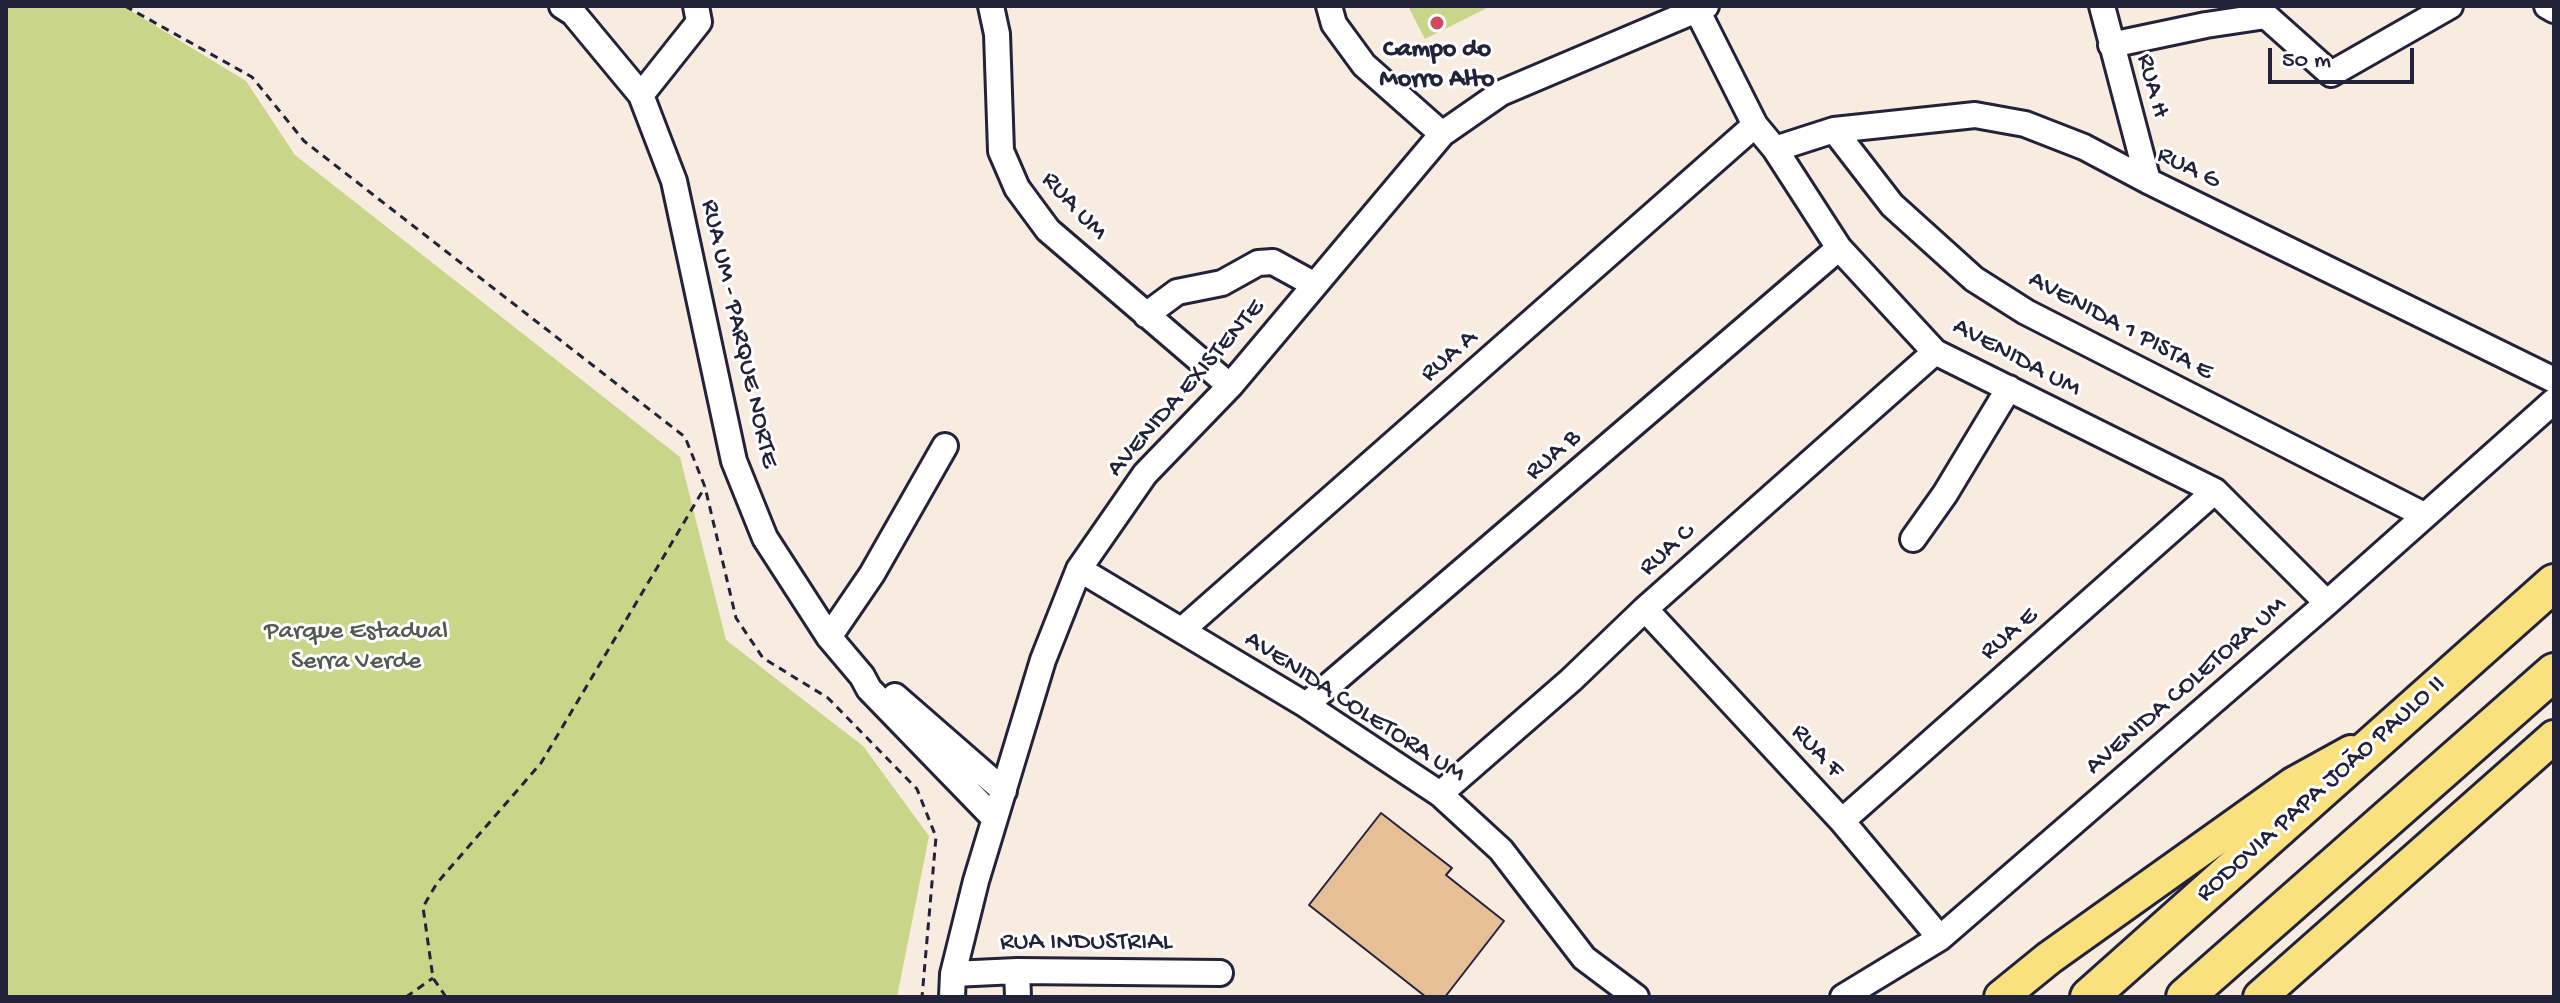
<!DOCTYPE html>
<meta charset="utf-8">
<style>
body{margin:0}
#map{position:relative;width:2560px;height:1003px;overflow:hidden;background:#f8ece0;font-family:"Gochi Hand",sans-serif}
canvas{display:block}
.frame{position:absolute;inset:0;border:8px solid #22223b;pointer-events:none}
.scale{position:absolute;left:2268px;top:48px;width:146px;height:36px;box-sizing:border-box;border:4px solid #22223b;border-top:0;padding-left:10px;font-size:24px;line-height:28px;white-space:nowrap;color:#22223b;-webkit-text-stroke:6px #fff;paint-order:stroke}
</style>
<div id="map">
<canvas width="2560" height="1003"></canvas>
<div class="frame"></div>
<div class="scale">50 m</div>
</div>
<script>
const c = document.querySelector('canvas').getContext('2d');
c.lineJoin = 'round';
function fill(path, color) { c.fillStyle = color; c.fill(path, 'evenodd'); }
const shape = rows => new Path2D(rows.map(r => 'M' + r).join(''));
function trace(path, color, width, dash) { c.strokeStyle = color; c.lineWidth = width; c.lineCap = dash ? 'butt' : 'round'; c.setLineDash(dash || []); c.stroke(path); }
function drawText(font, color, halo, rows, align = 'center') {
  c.font = font + ' "Gochi Hand",sans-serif'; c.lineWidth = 6; c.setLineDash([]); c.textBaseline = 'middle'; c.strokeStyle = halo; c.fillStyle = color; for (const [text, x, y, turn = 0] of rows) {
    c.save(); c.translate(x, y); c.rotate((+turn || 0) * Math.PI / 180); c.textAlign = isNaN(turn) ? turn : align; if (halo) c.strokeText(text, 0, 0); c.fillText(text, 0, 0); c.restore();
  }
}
fill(shape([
 [6,6,123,6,246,81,295,155,680,457,726,640,863,746,929,836,897,997,6,997],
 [1408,6,1491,6,1425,39]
]), '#c9d589');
const building = shape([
 [1381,813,1452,868,1446,875,1504,921,1445,997,1426,997,1309,905,1381,813]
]);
fill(building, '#e6bf96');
trace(building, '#22223b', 2);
const minor = shape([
 [562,6,573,13,641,95,674,181,734,461,765,538,829,637,862,676,869,689,994,818],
 [991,6,997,34,1001,151,1017,188,1048,230,1230,386],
 [1329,6,1334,24,1364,65,1442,134],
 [1695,6,1755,125,1775,149,1839,248,1935,352,2215,491,2327,603],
 [2102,6,2148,181],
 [2547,6,2554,10],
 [2111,45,2206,25,2266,16,2331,74,2450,6],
 [641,95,699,22,696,6],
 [1834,130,1892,205,1974,279,2026,312,2424,515],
 [1775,149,1834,130,1975,115,2025,124,2084,147,2148,181,2554,380],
 [1146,315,1177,292,1222,283,1258,263,1273,262,1315,285],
 [1913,539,1945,494,2009,388],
 [1079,569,1306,705,1440,794,1501,850,1584,958,1636,997],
 [1645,609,1842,821,1940,938],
 [1182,630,1755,125],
 [829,637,872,574,945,446],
 [895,696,1004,791],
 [1306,705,1839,248],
 [1440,794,1571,680,1645,609,1935,352],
 [1842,821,2215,491],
 [1017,971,1018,997],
 [953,974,1017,971,1220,973],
 [952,997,953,974,976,881,1043,660,1079,569,1145,474,1230,386,1442,134,1501,93,1706,6],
 [1843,997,1940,938,2327,603,2554,401]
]);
const major = shape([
 [2001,997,2049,958,2293,784,2351,752],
 [2260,997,2554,737]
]);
const highway = shape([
 [2089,997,2554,583],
 [2185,997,2554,672]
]);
trace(minor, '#22223b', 30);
trace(major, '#22223b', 38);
trace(highway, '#22223b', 42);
trace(shape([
 [125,6,252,77,304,141,685,437,705,487,736,618,763,658,828,698,917,789,936,837,922,997],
 [406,997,433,978],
 [446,997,433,978,423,907,437,883,541,763,705,487]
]), '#22223b', 3, [8, 6]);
trace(minor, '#fff', 24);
trace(major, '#fae180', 32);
trace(highway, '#fae180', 36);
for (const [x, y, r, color] of [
 [1437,23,8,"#d1495b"]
]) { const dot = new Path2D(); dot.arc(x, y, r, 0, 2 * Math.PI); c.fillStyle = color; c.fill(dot); trace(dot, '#fff', 3); }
drawText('bold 26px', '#22223b', '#fff', [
 ["Campo do",1437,51],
 ["Morro Alto",1437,81]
]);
drawText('26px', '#22223b', '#fff', [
 ["RUA H",2151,86,75],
 ["RUA G",2188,169,26],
 ["RUA UM",1073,207,47],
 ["AVENIDA 1 PISTA E",2120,327,28],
 ["RUA UM - PARQUE NORTE",738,334,77],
 ["RUA A",1450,357,-41],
 ["AVENIDA UM",2016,359,28],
 ["AVENIDA EXISTENTE",1187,389,-49],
 ["RUA B",1554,456,-41],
 ["RUA C",1668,551,-42],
 ["RUA E",2010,635,-41],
 ["AVENIDA COLETORA UM",2187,687,-41],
 ["AVENIDA COLETORA UM",1354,708,33],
 ["RUA F",1816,752,47],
 ["RODOVIA PAPA JOÃO PAULO II",2322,790,-42],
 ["RUA INDUSTRIAL",1086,944]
]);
drawText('26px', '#545852', '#fff', [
 ["Parque Estadual",356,633],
 ["Serra Verde",356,663]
]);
</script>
